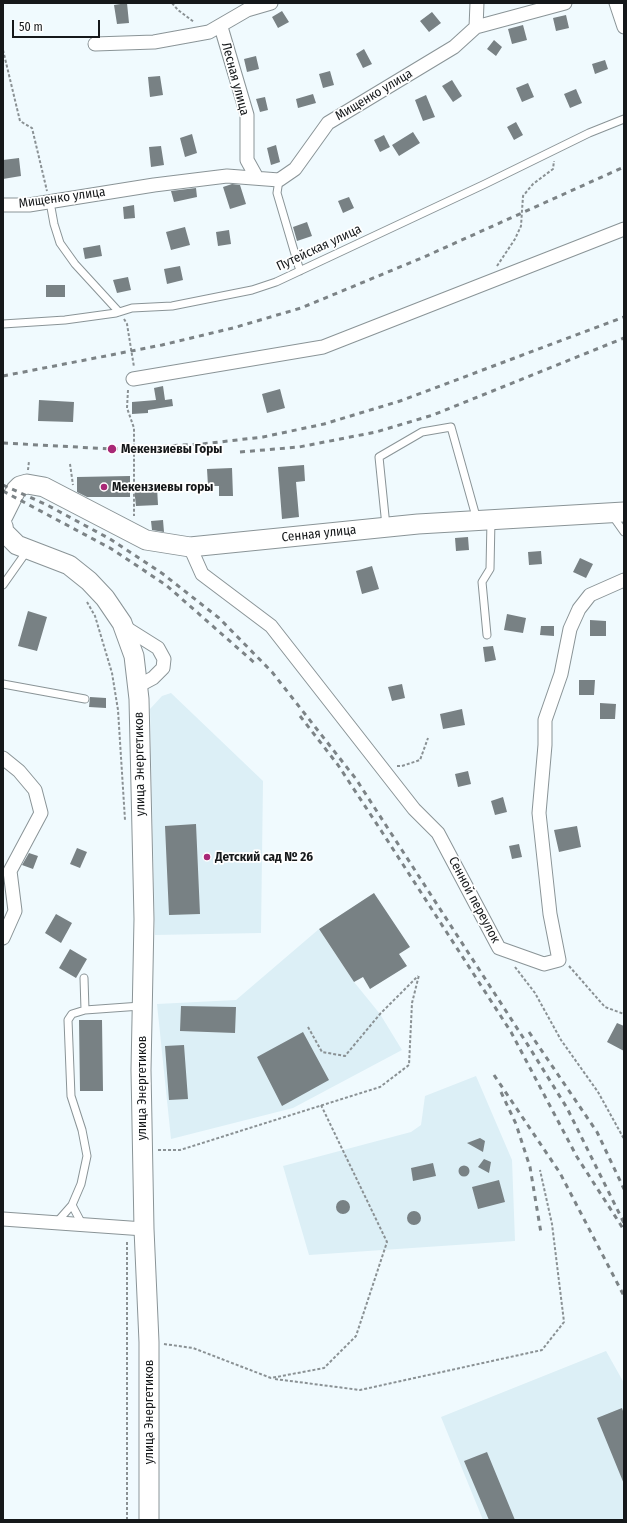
<!DOCTYPE html>
<meta charset="utf-8">
<style>
body{margin:0}
#map{position:relative;width:627px;height:1523px;overflow:hidden;background:#f0fafe;font-family:"Fira Sans Condensed",sans-serif}
canvas{display:block}
.frame{position:absolute;inset:0;border:4px solid #15181a;pointer-events:none}
.scale{position:absolute;left:12px;top:20px;width:88px;height:18px;box-sizing:border-box;border:2px solid #15181a;border-top:0;padding-left:5px;font-size:12px;line-height:14px;white-space:nowrap;color:#15181a;-webkit-text-stroke:3px #fff;paint-order:stroke}
</style>
<div id="map">
<canvas width="627" height="1523"></canvas>
<div class="frame"></div>
<div class="scale">50 m</div>
</div>
<script>
const c = document.querySelector('canvas').getContext('2d');
c.lineJoin = 'round';
function fill(path, color) { c.fillStyle = color; c.fill(path, 'evenodd'); }
const shape = rows => new Path2D(rows.map(r => 'M' + r).join(''));
function trace(path, color, width, dash) { c.strokeStyle = color; c.lineWidth = width; c.lineCap = dash ? 'butt' : 'round'; c.setLineDash(dash || []); c.stroke(path); }
function drawText(font, color, halo, rows, align = 'center') {
  c.font = font + ' "Fira Sans Condensed",sans-serif'; c.lineWidth = 3.5; c.setLineDash([]); c.textBaseline = 'middle'; c.strokeStyle = halo; c.fillStyle = color; for (const [text, x, y, turn = 0] of rows) {
    c.save(); c.translate(x, y); c.rotate((+turn || 0) * Math.PI / 180); c.textAlign = isNaN(turn) ? turn : align; if (halo) c.strokeText(text, 0, 0); c.fillText(text, 0, 0); c.restore();
  }
}
fill(shape([
 [171,693,263,781,261,933,155,935,150,709,162,696],
 [319,929,354,982,380,1014,402,1050,293,1108,171,1139,157,1004,236,1000],
 [476,1076,512,1160,515,1241,309,1255,283,1166,411,1132,421,1125,425,1096],
 [606,1351,624,1383,624,1520,483,1520,441,1417]
]), '#dceff6');
fill(shape([
 [127,3,129,23,117,24,114,5],
 [282,11,289,22,278,28,272,17],
 [432,12,441,23,429,32,420,21],
 [566,15,569,28,556,31,553,18],
 [523,25,527,40,512,44,508,29],
 [494,40,502,47,496,56,487,49],
 [364,49,372,64,363,68,356,54],
 [256,56,259,69,247,72,244,59],
 [605,60,608,69,595,74,592,64],
 [330,71,334,85,323,88,319,74],
 [160,76,163,95,150,97,148,77],
 [452,80,462,96,453,102,442,86],
 [528,83,534,97,522,102,516,88],
 [576,89,582,103,570,108,564,94],
 [313,94,316,103,298,108,296,99],
 [426,95,435,117,423,121,415,100],
 [265,97,268,110,260,112,256,99],
 [516,122,523,135,514,140,507,127],
 [413,132,420,143,399,156,392,145],
 [192,134,197,153,185,157,180,138],
 [384,135,390,147,380,152,374,140],
 [276,145,280,162,271,165,267,148],
 [161,146,164,165,151,167,149,147],
 [19,158,21,176,3,179,3,160],
 [232,184,240,185,246,204,230,209,223,187],
 [196,188,197,197,174,202,171,191],
 [349,197,354,208,343,213,338,201],
 [134,205,135,218,124,219,123,207],
 [307,222,312,236,297,241,293,227],
 [185,227,190,245,171,250,166,232],
 [229,230,231,244,218,246,216,232],
 [100,245,102,256,85,259,83,248],
 [180,266,183,280,167,284,164,269],
 [128,277,131,290,117,293,113,280],
 [46,285,65,285,65,297,46,297],
 [163,386,165,400,172,399,173,406,148,410,148,413,132,414,132,402,156,400,154,388],
 [280,389,285,408,267,413,262,394],
 [39,400,74,402,73,422,38,421],
 [304,465,305,481,296,482,299,517,282,519,278,467],
 [232,468,233,496,219,496,219,486,208,486,207,469],
 [130,476,130,497,87,497,77,492,77,477],
 [157,487,158,505,136,506,134,488],
 [163,520,164,532,152,530,151,521],
 [468,537,469,550,456,551,455,538],
 [541,551,542,564,529,565,528,552],
 [580,558,593,564,586,578,573,572],
 [372,566,379,589,362,594,356,571],
 [28,611,47,617,37,651,18,646],
 [507,614,526,618,523,633,504,630],
 [590,620,606,621,606,636,590,636],
 [541,626,554,626,554,636,540,635],
 [493,646,496,660,485,662,483,647],
 [579,680,595,680,594,695,579,695],
 [402,684,405,698,392,701,388,687],
 [90,697,106,698,106,708,89,707],
 [600,703,616,704,615,719,600,719],
 [462,709,465,725,443,729,440,714],
 [468,771,471,784,458,787,455,774],
 [503,797,507,812,495,815,491,801],
 [196,824,200,914,169,915,165,826],
 [577,826,581,847,559,852,554,830],
 [519,844,522,857,512,859,509,846],
 [77,848,87,852,80,868,70,864],
 [29,853,38,856,33,869,22,865],
 [374,893,410,947,399,954,407,966,370,989,363,977,354,982,319,929],
 [56,914,72,923,61,943,45,933],
 [70,949,87,959,76,978,59,968],
 [181,1006,236,1007,235,1033,180,1031],
 [79,1020,102,1020,103,1091,80,1091],
 [617,1023,624,1026,624,1051,607,1042],
 [303,1032,329,1080,282,1106,257,1057],
 [184,1045,188,1099,169,1100,165,1046],
 [480,1138,485,1141,483,1152,467,1143],
 [484,1159,491,1162,489,1173,478,1167],
 [433,1163,436,1176,413,1181,411,1168],
 '458.5 1171a5.5 5.5 0 1 1 11 0a5.5 5.5 0 1 1-11 0Z',
 [499,1180,505,1202,478,1209,472,1187],
 '336 1207a7 7 0 1 1 14 0a7 7 0 1 1-14 0Z',
 '407 1218a7 7 0 1 1 14 0a7 7 0 1 1-14 0Z',
 [622,1408,624,1414,624,1484,597,1418],
 [487,1452,515,1520,489,1520,464,1461]
]), '#788184');
const service = shape([
 [279,180,277,193,300,271],
 [50,202,54,224,60,243,75,264,119,312],
 [3,324,65,320,116,313,132,308,172,306,252,290,276,282,485,184,589,133,624,119],
 [612,515,624,532],
 [386,526,379,457,422,432,451,427,477,520],
 [3,585,27,551],
 [487,635,482,582,490,569,491,520],
 [3,684,85,699],
 [84,978,85,1010],
 [72,1205,82,1224],
 [57,1222,72,1205,81,1184,87,1156,82,1130,71,1096,68,1020,72,1014,85,1010,141,1006]
]);
const minor = shape([
 [616,3,624,27],
 [221,27,247,115,247,160,257,178],
 [476,27,477,3],
 [95,44,154,42,209,32,247,10,271,3],
 [3,205,29,205,154,185,227,176,279,180,295,169,328,123,454,47,476,27,565,3],
 [133,379,323,347,624,229],
 [190,547,202,574,271,626,414,809,438,833,499,948,544,964,559,960,550,914,539,813,545,745,545,720,561,674,570,629,579,609,590,595,624,580],
 [123,626,158,648,164,659,163,668,153,678,138,686],
 [3,758,19,771,35,790,41,813,10,871,15,911,3,938],
 [3,1219,144,1229]
]);
const secondary = shape([
 [3,516,16,490,20,486,27,484,44,487,146,540,190,547,418,524,624,512],
 [3,526,4,532,17,545,69,565,89,581,105,598,122,623,134,656,139,699,144,919,141,1070,144,1229,149,1342,149,1520]
]);
trace(service, '#8a9497', 9);
trace(minor, '#8a9497', 15);
trace(secondary, '#8a9497', 21);
trace(shape([
 [172,3,178,10,194,22],
 [3,50,20,121,32,128,47,191],
 [497,266,515,239,521,226,523,196,533,184,553,169,554,161],
 [124,319,127,324,134,367],
 [128,390,127,408,134,428,134,516],
 [70,464,73,485],
 [28,470,29,461],
 [87,602,95,616,112,673,118,710,125,820],
 [397,766,402,766,420,760,428,738],
 [569,966,605,1007,624,1014],
 [515,967,535,993,561,1040,598,1092,624,1139],
 [308,1027,322,1052,345,1056,380,1014,418,976],
 [158,1150,180,1150,380,1087,409,1065,412,1003,419,975],
 [164,1344,193,1348,271,1378,324,1368,356,1336,387,1242,321,1105],
 [275,1379,360,1390,542,1350,564,1322,552,1224,540,1170],
 [127,1520,127,1240]
]), '#8a9194', 2, [3, 2]);
trace(service, '#fff', 7);
trace(minor, '#fff', 13);
trace(secondary, '#fff', 19);
trace(shape([
 [3,376,162,345,233,328,301,308,424,257,624,167],
 [3,443,112,449,202,444,263,437,324,424,400,401,624,317],
 [240,452,299,447,376,432,433,415,624,338],
 [3,485,47,505,110,539,163,574,219,618,272,672,356,779,526,1042,567,1108,624,1223],
 [3,491,110,548,166,585,257,665],
 [300,716,338,765,382,832,511,1032,577,1157,624,1230],
 [529,1032,597,1132,624,1189],
 [494,1075,560,1173,624,1296],
 [501,1092,516,1124,530,1167,541,1233]
]), '#7c8386', 3, [5, 5]);
for (const [x, y, r, color] of [
 [112,449,5,"#a82876"],
 [104,487,4,"#a82876"],
 [207,857,4,"#a82876"]
]) { const dot = new Path2D(); dot.arc(x, y, r, 0, 2 * Math.PI); c.fillStyle = color; c.fill(dot); trace(dot, '#fff', 1.5); }
drawText('13px', '#15181a', '#fff', [
 ["Лесная улица",235,79,75],
 ["Мищенко улица",374,95,-31],
 ["Мищенко улица",62,198,-8],
 ["Путейская улица",319,248,-25],
 ["Сенная улица",319,534,-6],
 ["улица Энергетиков",140,764,-91],
 ["Сенной переулок",474,900,62],
 ["улица Энергетиков",142,1088,-90],
 ["улица Энергетиков",149,1412,-90]
]);
drawText('bold 13px', '#15181a', '#fff', [
 ["Мекензиевы Горы",121,449],
 ["Мекензиевы горы",112,487],
 ["Детский сад № 26",215,857]
], 'left');
</script>
